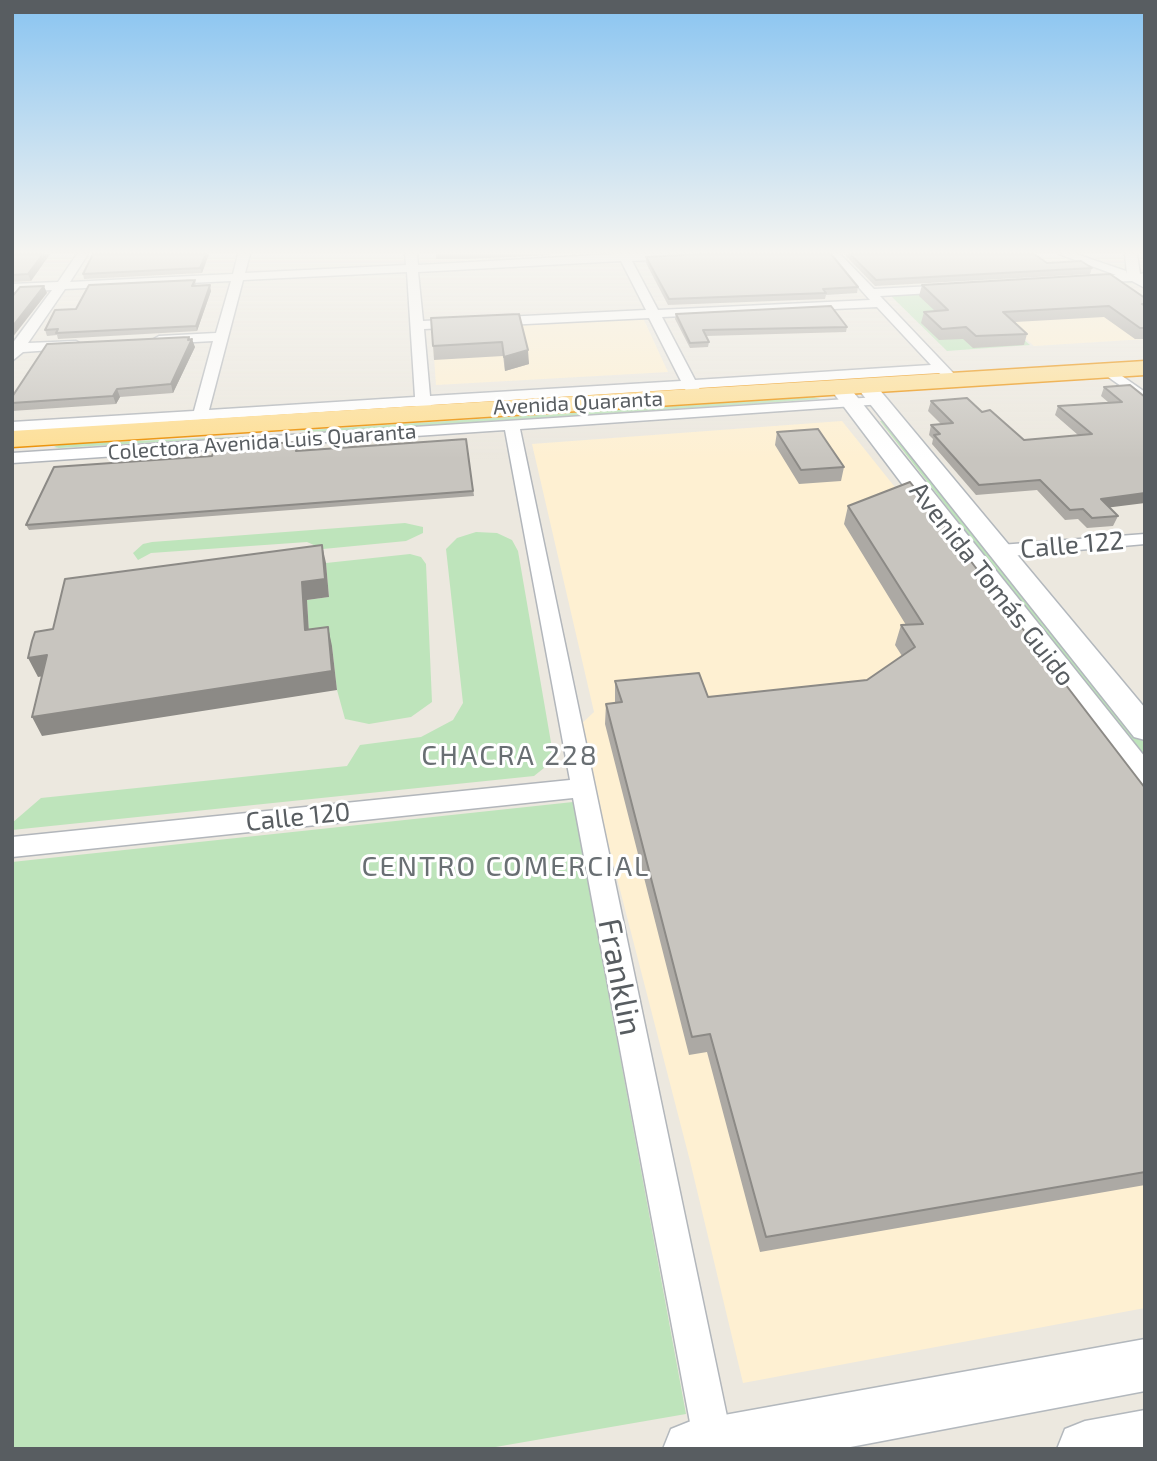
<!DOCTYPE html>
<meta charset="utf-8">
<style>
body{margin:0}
#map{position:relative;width:1157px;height:1461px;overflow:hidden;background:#ece8df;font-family:"Exo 2",sans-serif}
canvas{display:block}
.frame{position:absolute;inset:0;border:14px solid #585d61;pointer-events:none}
</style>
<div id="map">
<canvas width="1157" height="1461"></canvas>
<div class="frame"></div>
</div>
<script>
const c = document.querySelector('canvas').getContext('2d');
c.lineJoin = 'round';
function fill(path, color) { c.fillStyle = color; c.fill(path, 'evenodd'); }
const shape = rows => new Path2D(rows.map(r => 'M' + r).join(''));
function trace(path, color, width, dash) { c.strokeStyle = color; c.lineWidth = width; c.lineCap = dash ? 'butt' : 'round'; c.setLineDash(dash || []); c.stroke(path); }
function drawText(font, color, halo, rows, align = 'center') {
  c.font = font + ' "Exo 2",sans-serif'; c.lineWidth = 6; c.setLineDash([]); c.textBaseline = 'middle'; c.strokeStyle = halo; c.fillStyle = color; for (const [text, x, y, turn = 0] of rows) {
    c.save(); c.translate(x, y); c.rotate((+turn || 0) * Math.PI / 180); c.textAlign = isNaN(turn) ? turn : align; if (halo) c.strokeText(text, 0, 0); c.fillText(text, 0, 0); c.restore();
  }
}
fill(shape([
 [972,292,1145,312,1145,339,1034,346],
 [643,318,668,372,436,385,432,329],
 [842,421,898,491,1145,822,1145,1308,743,1383,690,1161,578,727,594,712,532,444]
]), '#fef0d2');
fill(shape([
 [969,291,1030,345,947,351,890,295],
 [813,397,821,399,349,432,294,431],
 [880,421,890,421,1145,739,1145,761],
 [258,436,59,448,54,447,61,444],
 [405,523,423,527,423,533,406,541,323,549,307,542,151,553,138,560,133,553,143,544,152,542],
 [476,532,497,533,512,540,518,551,554,760,534,776,12,830,12,823,41,798,347,766,360,745,421,737,453,720,463,703,446,549,457,538],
 [410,554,421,557,426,564,432,702,411,717,369,724,345,719,337,690,332,646,310,649,307,600,329,597,326,563],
 [573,802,686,1414,484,1449,12,1449,12,862]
]), '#bee4bb');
const minor = shape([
 [77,254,88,254,70,282,233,274,238,254,250,254,245,273,406,265,405,254,417,254,418,265,617,254,709,254,704,257,632,261,658,310,870,300,829,254,840,254,874,289,953,285,953,291,949,292,880,296,956,376,949,380,939,373,699,388,703,396,696,400,691,399,685,389,431,405,432,412,424,417,419,415,416,406,12,432,12,422,194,411,213,341,159,344,152,340,159,336,216,333,231,281,65,289,28,343,76,341,83,345,81,348,23,352,12,361,12,344,52,290,12,292,12,284,58,282,77,254],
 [621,261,646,310,423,321,418,272,621,261],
 [407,272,415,397,209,410,243,280,407,272],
 [877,307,931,365,695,380,662,317,877,307],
 [649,318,681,381,430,396,424,329,649,318],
 [1059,254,1076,254,1126,271,1127,274,1125,254,1137,254,1140,274,1145,273,1145,288,1132,281,1081,283,1081,277,1085,276,1116,275,1059,254],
 [1109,367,1145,392,1145,403,1104,374,1104,368,1109,367],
 [878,397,883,398,883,404,520,429,733,1445,731,1449,695,1449,573,798,12,857,12,837,570,780,505,430,12,463,12,453,878,397],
 [1145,534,1145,544,1000,557,991,551,1000,545,1145,534]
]);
const secondary = shape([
 [866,380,873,382,1145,708,1145,740,1134,737,859,390,856,386,866,380],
 [839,381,846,383,1145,757,1145,793,1133,790,832,391,829,387,839,381],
 [1145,1339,1145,1391,840,1449,663,1449,671,1429,691,1421,1145,1339],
 [1145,1410,1145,1449,1057,1449,1065,1429,1085,1421,1145,1410]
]);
const trunk = shape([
 [1145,361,1145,375,12,447,12,431,1145,361]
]);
trace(minor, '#b2b6bb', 3);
trace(secondary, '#b3b8bd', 3);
trace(trunk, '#eb8e00', 3);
fill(minor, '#fff');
fill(secondary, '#fff');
fill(trunk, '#fede93');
fill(shape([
 [12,254,50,254,31,281,12,282],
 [93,254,209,254,202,273,84,279,83,274],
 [436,254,550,254,550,255,469,259,436,259],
 [844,254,1034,254,1047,263,1092,268,1090,274,875,286],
 [646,257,858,287,857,293,826,295,825,299,668,305,646,263],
 [195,280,196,286,211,291,197,331,58,339,57,335,47,336,45,330,76,309],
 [922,285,1145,298,1145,339,1135,339,1104,317,1015,322,1027,334,1024,345,973,348,963,339,939,340,921,323,924,312,935,311,919,296],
 [519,314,529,364,505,371,503,356,434,360,431,318],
 [676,314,847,327,846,332,706,336,709,342,708,347,690,348,675,319],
 [190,340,195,347,173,393,120,397,116,404,12,411,12,397],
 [1130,385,1110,508,1118,516,1113,526,1087,528,1078,519,1065,520,1037,490,976,495,932,444,933,439,929,435,931,425,941,424,928,411,931,401,982,412,1024,440,1078,435,1055,415,1058,406,1108,402,1101,396,1104,387],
 [777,432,844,467,841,481,799,484,775,445],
 [466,439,474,496,29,530,26,525,212,456,298,446,298,451],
 [848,506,1145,788,1145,1185,760,1252,707,1052,689,1055,605,724,606,704,615,703,615,681,708,697,867,680,902,656,895,645,901,625,906,625,844,524]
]), '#aca9a4');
fill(shape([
 [43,254,50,254,31,281,28,274],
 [206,254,209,254,202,273,200,268],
 [210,285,211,291,197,331,196,326],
 [44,286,47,293,12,338,12,327],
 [189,337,191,343,192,339,195,347,173,393,171,384],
 [528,350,529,364,505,371,504,357],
 [117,389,120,397,116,404,113,396],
 [1145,493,1145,503,1097,509,1101,499],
 [322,545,326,563,329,597,307,600,310,649,305,630,302,582],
 [328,627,332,646,337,690,42,736,32,717],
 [47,655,56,674,38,677,28,658]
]), '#8c8a86');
const building = shape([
 [12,254,43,254,28,274,12,275,12,254],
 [93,254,206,254,200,268,83,274,93,254],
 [699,254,831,254,858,287,823,289,826,293,669,299,646,257,699,254],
 [850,254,1034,254,1047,263,1081,261,1092,268,876,280,850,254],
 [1110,274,1145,298,1145,304,1142,304,1145,306,1145,328,1140,328,1109,306,1003,312,1027,334,976,336,966,327,942,329,924,312,948,310,922,285,1110,274],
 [195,280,192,286,210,285,196,326,56,333,58,329,45,330,55,310,76,309,89,285,195,280],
 [44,286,12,327,12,297,20,287,44,286],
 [831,306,847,327,703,330,709,342,690,343,676,314,831,306],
 [519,314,528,350,504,357,502,342,433,346,431,318,519,314],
 [189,337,188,340,192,339,171,384,117,389,113,396,12,403,12,397,47,344,189,337],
 [1130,385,1145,397,1145,493,1101,499,1118,516,1092,518,1083,509,1070,510,1040,480,979,485,934,435,940,434,931,425,953,423,931,401,967,398,982,412,990,410,1024,440,1092,434,1058,406,1122,402,1104,387,1130,385],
 [818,429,844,467,801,470,777,432,818,429],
 [466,439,473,491,26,525,54,467,212,456,215,447,297,442,296,451,466,439],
 [910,482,1145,788,1145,1172,766,1237,710,1034,692,1037,606,704,622,702,615,681,699,673,708,697,867,680,915,647,901,625,923,624,848,506,910,482],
 [322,545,325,579,302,582,305,630,328,627,332,671,32,717,47,655,28,658,32,641,35,632,53,629,65,579,322,545]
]);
fill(building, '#c8c5bf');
trace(building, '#8c8a86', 2);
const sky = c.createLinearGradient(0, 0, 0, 459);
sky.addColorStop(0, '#89c4f1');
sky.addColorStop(0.55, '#f6f5f1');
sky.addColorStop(1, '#f6f5f100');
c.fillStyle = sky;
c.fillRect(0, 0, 1157, 459);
drawText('21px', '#585d61', '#fff', [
 ["Avenida Quaranta",578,403,-3],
 ["Colectora Avenida Luis Quaranta",262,442,-4]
]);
drawText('26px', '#585d61', '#fff', [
 ["Calle 122",1072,545,-5],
 ["Avenida Tomás Guido",992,584,52],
 ["Calle 120",298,817,-6]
]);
c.letterSpacing = '2px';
drawText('28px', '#696f73', '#fff', [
 ["CHACRA 228",510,756],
 ["CENTRO COMERCIAL",506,867]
]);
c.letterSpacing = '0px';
drawText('32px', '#585d61', '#fff', [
 ["Franklin",620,977,79]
]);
</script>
